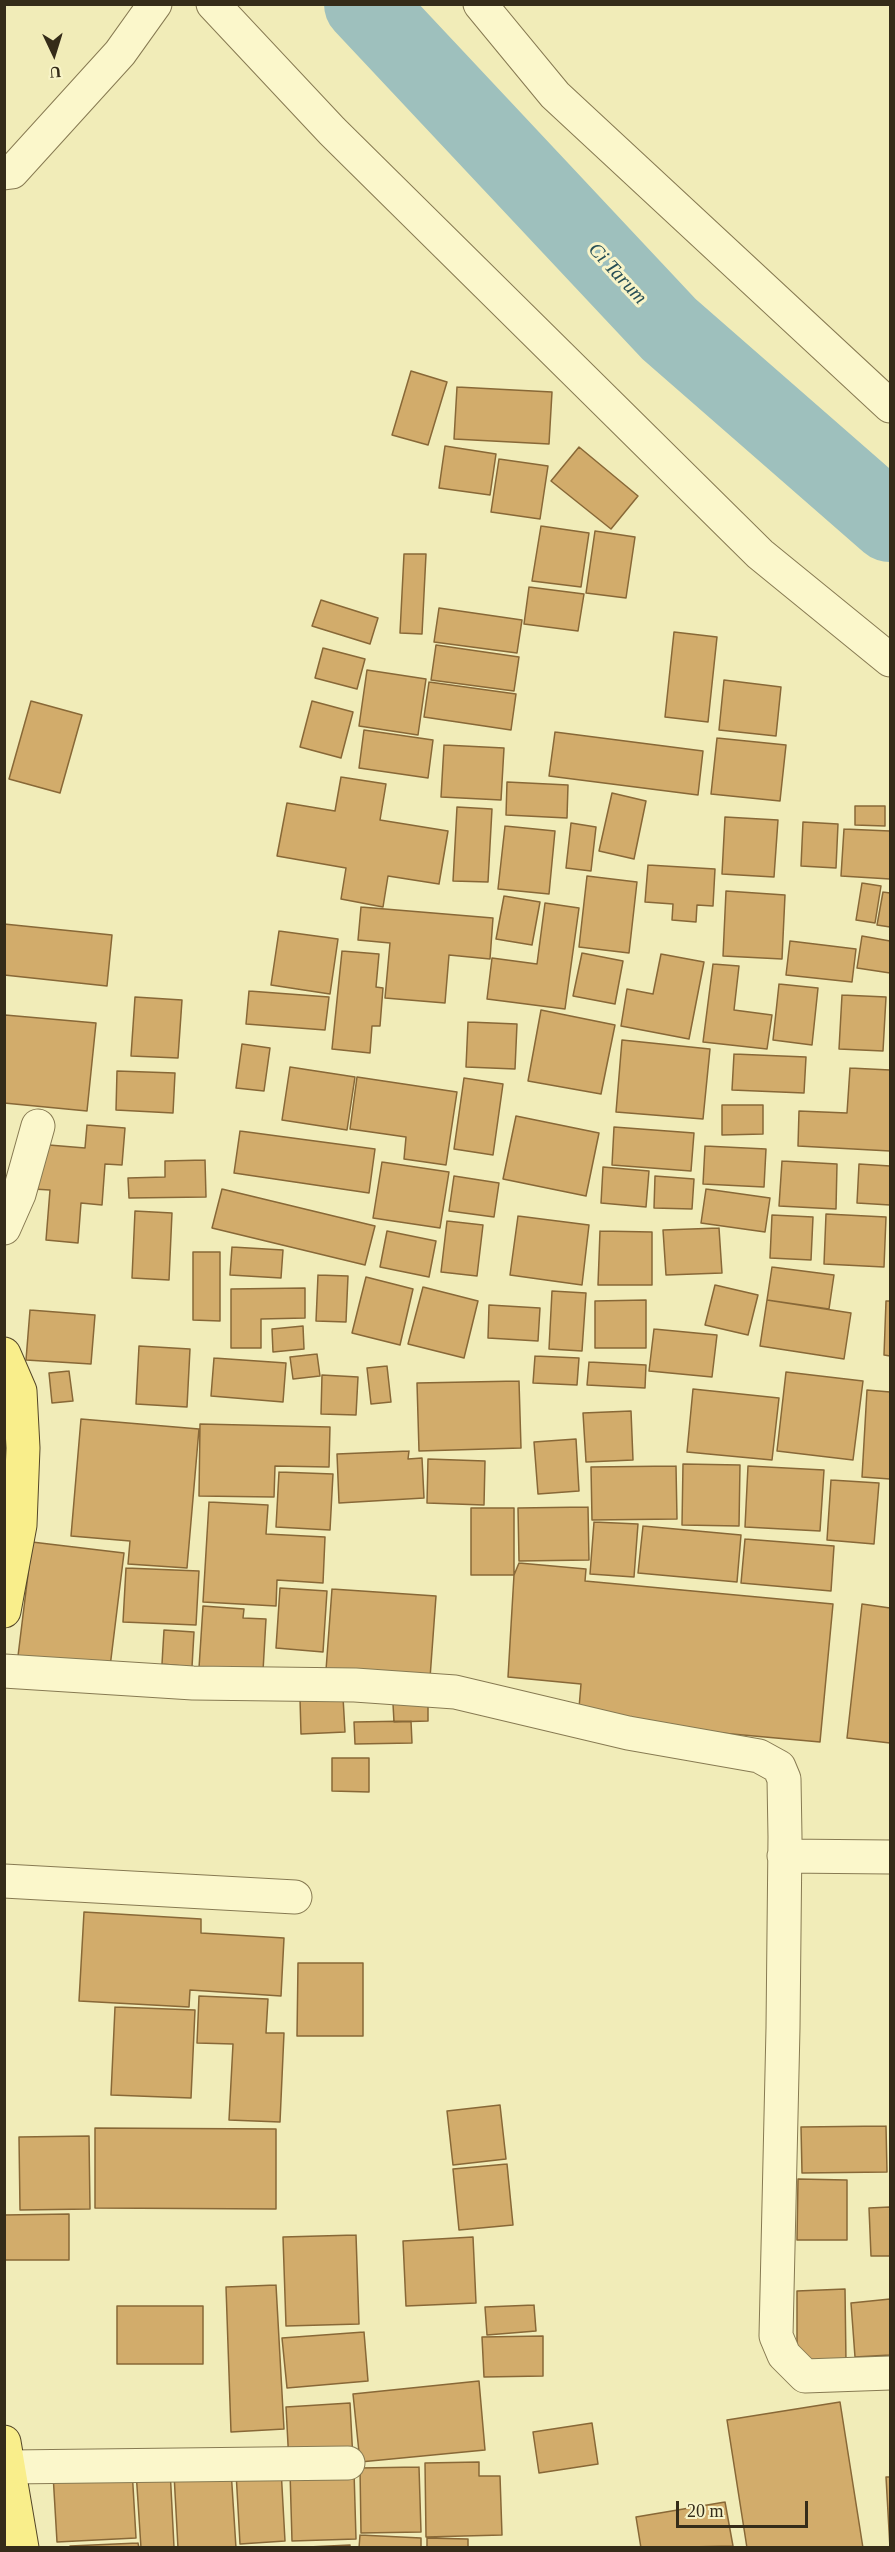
<!DOCTYPE html>
<style>
body{margin:0}
#map{position:relative;width:895px;height:2552px;overflow:hidden;background:#f1ecb8;font-family:"Times New Roman",serif}
canvas{display:block}
.frame{position:absolute;inset:0;border:6px solid #352c19;pointer-events:none}
.north{position:absolute;left:24px;top:24px;width:60px;height:60px;-webkit-text-stroke:4px #f8f4c8;paint-order:stroke;rotate:176deg;font-size:16px;font-weight:700;line-height:24px;text-align:center;color:#352c19}
.north::after{content:'';display:block;margin:auto;width:21px;height:27px;background:#352c19;clip-path:polygon(50% 0,100% 100%,50% 72%,0 100%)}
.scale{position:absolute;left:676px;top:2501px;width:132px;height:27px;box-sizing:border-box;border:3px solid #352c19;border-top:0;padding-left:8px;font-size:18px;line-height:21px;white-space:nowrap;color:#352c19;-webkit-text-stroke:4px #f8f4c8;paint-order:stroke}
</style>
<div id="map">
<canvas width="895" height="2552"></canvas>
<div class="frame"></div>
<div class="north">U</div>
<div class="scale">20 m</div>
</div>
<script>
const c = document.querySelector('canvas').getContext('2d');
c.lineJoin = 'round';
const shape = rows => new Path2D(rows.map(r => 'M' + r).join(''));
function trace(path, color, width, dash) { c.strokeStyle = color; c.lineWidth = width; c.lineCap = dash ? 'butt' : 'round'; c.setLineDash(dash || []); c.stroke(path); }
function fill(path, color) { c.fillStyle = color; c.fill(path, 'evenodd'); }
function drawText(font, color, halo, rows, align = 'center') {
  c.font = font + ' "Times New Roman",serif'; c.lineWidth = 6; c.setLineDash([]); c.textBaseline = 'middle'; c.strokeStyle = halo; c.fillStyle = color; for (const [text, x, y, turn = 0] of rows) {
    c.save(); c.translate(x, y); c.rotate((+turn || 0) * Math.PI / 180); c.textAlign = isNaN(turn) ? turn : align; if (halo) c.strokeText(text, 0, 0); c.fillText(text, 0, 0); c.restore();
  }
}
trace(shape([
 [364,4,669,329,890,522]
]), '#9ec0bd', 80);
const building = shape([
 [411,371,447,382,428,445,392,435,411,371],
 [457,387,552,392,549,444,454,439,457,387],
 [445,446,496,454,490,495,439,488,445,446],
 [579,447,638,496,611,529,551,481,579,447],
 [499,459,548,466,540,519,491,512,499,459],
 [541,526,589,533,581,587,532,581,541,526],
 [595,531,635,537,626,598,586,593,595,531],
 [404,554,426,554,422,634,400,633,404,554],
 [529,587,584,594,578,631,524,624,529,587],
 [321,600,378,618,370,644,312,626,321,600],
 [439,608,522,620,517,653,434,642,439,608],
 [674,632,717,637,708,722,665,717,674,632],
 [436,645,519,657,514,691,431,680,436,645],
 [323,648,365,659,357,689,315,678,323,648],
 [367,670,426,679,418,735,359,726,367,670],
 [724,680,781,687,776,736,719,730,724,680],
 [429,682,516,694,511,730,424,717,429,682],
 [31,701,82,715,60,793,9,779,31,701],
 [312,701,353,712,341,758,300,747,312,701],
 [364,730,433,740,428,778,359,768,364,730],
 [555,732,703,751,698,795,549,776,555,732],
 [717,738,786,745,780,801,711,794,717,738],
 [444,745,504,748,501,800,441,797,444,745],
 [341,777,386,784,380,820,448,831,439,884,388,876,383,907,341,899,346,868,277,856,287,803,335,811,341,777],
 [507,782,568,785,567,818,506,815,507,782],
 [612,793,646,801,634,859,599,851,612,793],
 [855,806,885,806,885,826,855,825,855,806],
 [457,807,492,809,488,882,453,881,457,807],
 [725,817,778,820,774,877,722,874,725,817],
 [803,822,838,824,836,868,801,866,803,822],
 [571,823,596,827,591,871,566,868,571,823],
 [505,826,555,831,549,894,498,889,505,826],
 [844,829,890,831,890,879,841,876,844,829],
 [648,865,715,869,713,906,697,905,696,922,672,920,673,904,645,902,648,865],
 [587,876,637,882,629,953,579,947,587,876],
 [862,883,881,886,875,923,856,920,862,883],
 [726,891,785,895,782,959,723,956,726,891],
 [883,892,890,893,890,927,877,925,883,892],
 [504,896,540,902,532,945,496,939,504,896],
 [545,903,579,908,565,1009,487,999,492,958,537,964,545,903],
 [361,907,493,918,490,959,449,955,445,1003,385,998,390,943,358,940,361,907],
 [4,924,112,935,107,986,4,975,4,924],
 [279,931,338,939,330,994,271,985,279,931],
 [862,936,890,941,890,973,857,968,862,936],
 [790,941,856,949,852,982,786,975,790,941],
 [342,951,379,954,376,987,383,988,380,1026,372,1026,370,1053,332,1049,342,951],
 [582,953,623,961,615,1004,573,996,582,953],
 [661,954,704,962,689,1039,621,1026,627,989,653,994,661,954],
 [713,964,739,966,734,1010,772,1015,767,1049,703,1042,713,964],
 [779,984,818,988,812,1045,773,1040,779,984],
 [249,991,329,997,325,1030,246,1024,249,991],
 [842,995,886,997,883,1051,839,1049,842,995],
 [135,997,182,1000,178,1058,131,1056,135,997],
 [541,1010,615,1025,601,1094,528,1081,541,1010],
 [5,1015,96,1023,87,1111,4,1103,5,1015],
 [468,1022,517,1024,515,1069,466,1067,468,1022],
 [622,1040,710,1049,703,1119,616,1112,622,1040],
 [242,1044,270,1048,264,1091,236,1088,242,1044],
 [734,1054,806,1057,804,1093,732,1090,734,1054],
 [290,1067,355,1077,347,1130,282,1120,290,1067],
 [850,1068,890,1070,890,1151,798,1146,799,1111,847,1113,850,1068],
 [117,1071,175,1073,173,1113,116,1110,117,1071],
 [357,1077,457,1092,446,1165,404,1159,406,1137,350,1129,357,1077],
 [464,1078,503,1084,493,1155,454,1149,464,1078],
 [722,1105,763,1105,763,1134,722,1135,722,1105],
 [516,1116,599,1133,586,1196,503,1179,516,1116],
 [87,1125,125,1128,122,1165,105,1164,102,1205,81,1203,78,1243,46,1240,50,1190,33,1189,37,1144,85,1148,87,1125],
 [614,1127,694,1133,691,1171,612,1165,614,1127],
 [240,1131,375,1149,369,1193,234,1173,240,1131],
 [705,1146,766,1149,764,1187,703,1184,705,1146],
 [205,1160,206,1197,129,1198,128,1178,165,1177,165,1161,205,1160],
 [782,1161,837,1164,836,1209,779,1206,782,1161],
 [382,1162,449,1172,440,1228,373,1218,382,1162],
 [859,1164,890,1166,890,1205,857,1203,859,1164],
 [603,1167,649,1171,646,1207,601,1203,603,1167],
 [454,1176,499,1183,494,1217,449,1211,454,1176],
 [655,1176,694,1179,692,1209,654,1208,655,1176],
 [222,1189,375,1226,365,1265,212,1228,222,1189],
 [706,1189,770,1198,765,1232,701,1223,706,1189],
 [135,1211,172,1213,169,1280,132,1278,135,1211],
 [826,1214,886,1217,884,1267,824,1264,826,1214],
 [772,1215,813,1217,811,1260,770,1258,772,1215],
 [518,1216,589,1225,582,1285,510,1275,518,1216],
 [447,1221,483,1225,477,1276,441,1272,447,1221],
 [719,1228,722,1273,666,1275,663,1230,719,1228],
 [387,1231,436,1241,429,1277,380,1267,387,1231],
 [600,1231,652,1232,652,1285,598,1285,600,1231],
 [232,1247,283,1250,281,1278,230,1275,232,1247],
 [193,1252,220,1252,220,1321,193,1320,193,1252],
 [772,1267,834,1275,829,1309,767,1300,772,1267],
 [318,1275,348,1276,346,1322,316,1321,318,1275],
 [366,1277,413,1289,400,1345,352,1333,366,1277],
 [715,1285,758,1295,748,1335,705,1325,715,1285],
 [423,1287,478,1301,464,1358,408,1344,423,1287],
 [305,1288,305,1318,261,1319,261,1348,231,1348,231,1289,305,1288],
 [552,1291,586,1293,582,1351,549,1349,552,1291],
 [646,1300,646,1348,595,1348,595,1301,646,1300],
 [767,1300,851,1313,844,1359,760,1346,767,1300],
 [886,1301,890,1301,890,1356,884,1355,886,1301],
 [489,1305,540,1308,538,1341,488,1338,489,1305],
 [30,1310,95,1315,91,1364,26,1360,30,1310],
 [303,1326,304,1349,273,1352,272,1329,303,1326],
 [654,1329,717,1335,712,1377,649,1371,654,1329],
 [139,1346,190,1349,187,1407,136,1404,139,1346],
 [317,1354,320,1376,293,1379,290,1357,317,1354],
 [535,1356,579,1358,577,1385,533,1383,535,1356],
 [214,1358,286,1363,283,1402,211,1396,214,1358],
 [589,1362,646,1365,645,1388,587,1385,589,1362],
 [387,1366,391,1402,371,1404,367,1368,387,1366],
 [69,1371,73,1401,52,1403,49,1373,69,1371],
 [786,1372,863,1381,853,1460,777,1451,786,1372],
 [322,1375,358,1377,356,1415,321,1414,322,1375],
 [519,1381,521,1448,419,1451,417,1383,519,1381],
 [693,1389,779,1398,772,1460,687,1452,693,1389],
 [867,1390,890,1392,890,1479,862,1477,867,1390],
 [631,1411,633,1460,586,1462,583,1413,631,1411],
 [81,1419,199,1429,187,1568,128,1564,130,1541,71,1536,81,1419],
 [200,1424,330,1427,329,1467,275,1466,274,1497,199,1496,200,1424],
 [576,1439,579,1491,538,1494,534,1442,576,1439],
 [409,1451,408,1459,422,1458,424,1498,339,1503,337,1454,409,1451],
 [428,1459,485,1461,484,1505,427,1503,428,1459],
 [683,1464,740,1465,739,1526,682,1525,683,1464],
 [676,1466,677,1519,592,1520,591,1467,676,1466],
 [748,1466,824,1470,820,1531,745,1527,748,1466],
 [279,1472,333,1474,330,1530,276,1527,279,1472],
 [831,1480,879,1483,874,1544,827,1540,831,1480],
 [209,1502,268,1505,266,1534,325,1537,323,1583,277,1580,276,1606,203,1602,209,1502],
 [588,1507,589,1560,519,1561,518,1508,588,1507],
 [471,1508,514,1508,514,1575,471,1575,471,1508],
 [594,1522,638,1524,634,1577,590,1574,594,1522],
 [643,1526,741,1535,737,1582,638,1573,643,1526],
 [745,1539,834,1546,831,1591,741,1583,745,1539],
 [32,1542,124,1553,110,1667,18,1656,32,1542],
 [519,1563,586,1569,585,1581,833,1604,820,1742,578,1720,581,1684,508,1677,514,1575,519,1563],
 [126,1568,199,1571,196,1625,123,1622,126,1568],
 [280,1588,327,1591,323,1652,276,1648,280,1588],
 [332,1589,436,1596,430,1678,326,1670,332,1589],
 [862,1604,890,1608,890,1743,847,1738,862,1604],
 [203,1606,244,1609,243,1618,266,1619,263,1671,199,1668,203,1606],
 [164,1630,194,1632,192,1667,162,1664,164,1630],
 [343,1697,345,1732,301,1734,300,1699,343,1697],
 [428,1703,428,1721,394,1722,393,1704,428,1703],
 [411,1721,412,1743,355,1744,354,1722,411,1721],
 [332,1758,369,1758,369,1792,332,1791,332,1758],
 [84,1912,201,1919,201,1933,284,1938,281,1996,190,1990,189,2007,79,2001,84,1912],
 [298,1963,363,1963,363,2036,297,2036,298,1963],
 [199,1996,268,1999,266,2033,284,2033,280,2122,229,2120,233,2044,197,2043,199,1996],
 [115,2007,195,2010,191,2098,111,2095,115,2007],
 [500,2105,506,2159,453,2165,447,2111,500,2105],
 [886,2126,887,2172,802,2173,801,2127,886,2126],
 [95,2128,276,2129,276,2209,95,2208,95,2128],
 [89,2136,90,2209,20,2210,19,2137,89,2136],
 [507,2164,513,2225,459,2230,453,2169,507,2164],
 [798,2179,847,2180,847,2240,797,2240,798,2179],
 [890,2207,890,2256,871,2256,869,2208,890,2207],
 [69,2214,69,2260,4,2260,4,2215,69,2214],
 [356,2235,359,2324,286,2326,283,2237,356,2235],
 [473,2237,476,2303,406,2306,403,2241,473,2237],
 [276,2285,284,2429,231,2432,226,2287,276,2285],
 [845,2289,846,2363,797,2364,797,2291,845,2289],
 [890,2299,890,2355,855,2357,851,2303,890,2299],
 [534,2305,536,2331,487,2335,485,2307,534,2305],
 [117,2306,203,2306,203,2364,117,2364,117,2306],
 [364,2332,368,2381,287,2388,282,2338,364,2332],
 [543,2336,543,2376,484,2377,482,2337,543,2336],
 [479,2381,485,2450,360,2462,353,2394,479,2381],
 [840,2402,863,2548,747,2548,727,2420,840,2402],
 [350,2403,353,2460,289,2463,286,2407,350,2403],
 [592,2423,598,2464,539,2473,533,2432,592,2423],
 [479,2462,479,2476,500,2476,502,2535,426,2537,425,2463,479,2462],
 [419,2467,421,2532,361,2533,360,2468,419,2467],
 [132,2469,136,2538,57,2542,53,2474,132,2469],
 [170,2469,174,2547,141,2548,136,2471,170,2469],
 [281,2469,285,2541,240,2544,236,2472,281,2469],
 [231,2470,236,2548,178,2548,174,2474,231,2470],
 [354,2471,356,2539,292,2541,290,2472,354,2471],
 [886,2477,890,2477,890,2548,886,2477],
 [725,2502,733,2546,641,2548,636,2517,725,2502],
 [360,2535,421,2538,421,2548,359,2548,360,2535],
 [427,2538,468,2539,468,2548,427,2548,427,2538],
 [138,2543,139,2548,70,2548,70,2546,138,2543],
 [350,2545,350,2548,308,2548,308,2547,350,2545]
]);
fill(building, '#d2ac6b');
trace(building, '#886837', 1.5);
const street = shape([
 [213,4,332,131,760,554,890,660],
 [480,4,555,95,890,406],
 [4,173,12,172,120,53,155,4],
 [4,1228,19,1194,38,1126],
 [4,1671,193,1683,355,1685,455,1692,628,1733,759,1756,779,1767,784,1779,785,1837,783,2028,776,2336,784,2355,805,2376,890,2373],
 [784,1856,890,1857],
 [4,1881,295,1897],
 [10,2467,348,2463]
]);
const primary = shape([
 [4,1354,20,1391,23,1448,20,1525,4,1611],
 [4,2442,22,2548]
]);
trace(street, '#877a52', 35);
trace(primary, '#544628', 35);
trace(street, '#fbf7cb', 33);
trace(primary, '#f9ee8b', 33);
drawText('italic 20px', '#274f56', '#f8f4c8', [
 ["Ci Tarum",617,274,47]
]);
</script>
